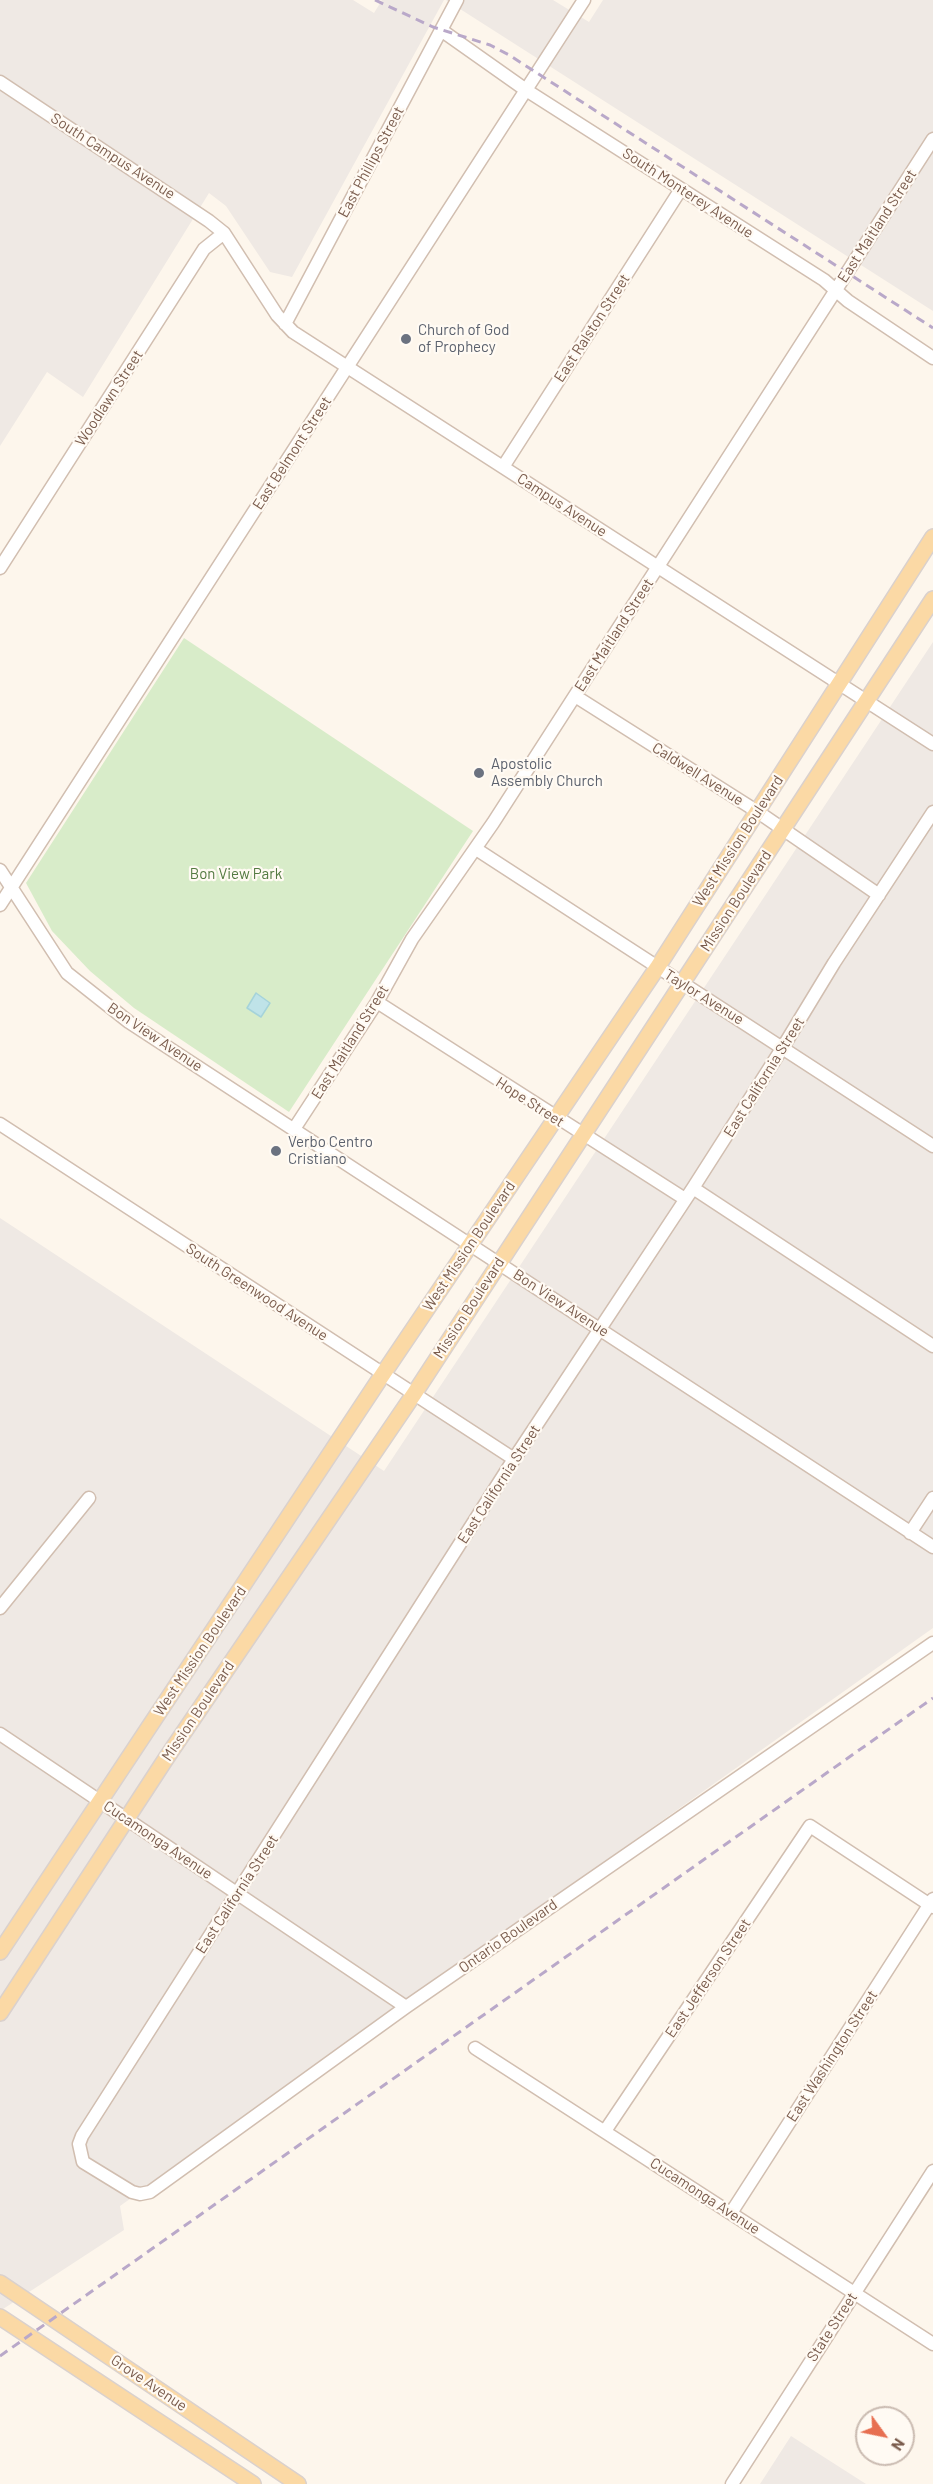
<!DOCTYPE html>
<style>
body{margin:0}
#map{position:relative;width:933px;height:2484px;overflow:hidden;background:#fdf6ec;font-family:Barlow,sans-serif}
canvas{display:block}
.north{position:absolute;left:855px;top:2406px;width:60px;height:60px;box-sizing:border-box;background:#fffaf3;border:2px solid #cabbb1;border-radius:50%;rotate:123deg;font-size:16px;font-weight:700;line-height:24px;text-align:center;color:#7a5c4d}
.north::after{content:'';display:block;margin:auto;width:21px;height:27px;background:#e76f51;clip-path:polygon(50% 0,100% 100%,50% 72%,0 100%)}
</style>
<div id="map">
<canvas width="933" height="2484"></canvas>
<div class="north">N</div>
</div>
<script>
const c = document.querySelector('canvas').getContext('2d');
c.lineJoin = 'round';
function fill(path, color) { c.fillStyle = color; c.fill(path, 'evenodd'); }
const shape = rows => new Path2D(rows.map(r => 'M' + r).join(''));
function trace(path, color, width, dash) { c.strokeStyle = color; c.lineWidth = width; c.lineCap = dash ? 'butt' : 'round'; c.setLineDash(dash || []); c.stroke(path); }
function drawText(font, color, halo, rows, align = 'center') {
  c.font = font + ' Barlow,sans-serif'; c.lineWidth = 4.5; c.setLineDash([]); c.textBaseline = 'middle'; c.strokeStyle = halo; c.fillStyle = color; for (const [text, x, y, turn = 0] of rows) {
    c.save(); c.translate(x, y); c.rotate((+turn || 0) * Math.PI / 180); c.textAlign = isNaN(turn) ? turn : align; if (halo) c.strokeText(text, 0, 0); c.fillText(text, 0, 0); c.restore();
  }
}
fill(shape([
 [0,0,353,0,374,13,382,0,444,0,292,277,270,272,226,206,209,193,83,397,47,372,0,446],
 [446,0,553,0,589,22,603,0,933,0,933,311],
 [933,642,933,1628,120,2206,124,2230,0,2311,0,1218,384,1471],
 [791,2436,866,2484,760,2484]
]), '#efe9e4');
fill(shape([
 [184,638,473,831,289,1112,134,1008,90,971,52,931,26,883]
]), '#d8ecc9');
const water = shape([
 [256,993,270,1003,261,1017,247,1008,256,993]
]);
fill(water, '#bfe3e8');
trace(water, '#a5d3da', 1.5);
const minor = shape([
 [441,30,526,90,824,280,848,301,933,358],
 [0,82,209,221,224,233,277,315,293,332,933,744],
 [285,324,457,0],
 [503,467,681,189],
 [0,568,204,249,224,233],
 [575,696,758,812,879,895],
 [933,812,834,963,783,1047,693,1188,514,1459,82,2136,79,2144,83,2162,132,2192,140,2194,150,2192,406,2007,933,1643],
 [476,849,933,1146],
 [0,870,67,973,129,1022,933,1547],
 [0,905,584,0],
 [377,1002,685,1199],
 [0,1124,514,1459],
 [294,1129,377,1002,412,939,493,823,933,139],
 [693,1188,933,1346],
 [910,1533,933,1498],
 [0,1608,89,1498],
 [0,1734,406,2007],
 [475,2048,933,2344],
 [605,2131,810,1826,933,1907],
 [731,2213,933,1899],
 [732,2484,933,2171]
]);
const major = shape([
 [0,1952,383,1374,657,968,933,537],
 [0,2013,167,1757,414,1394,933,599],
 [0,2283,298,2484],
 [0,2317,253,2484]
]);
trace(minor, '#d1beb0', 15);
trace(major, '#dad1cd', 18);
trace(minor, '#fff', 12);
trace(major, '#fbd9a5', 15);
trace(shape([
 [375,0,433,27,490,45,509,55,933,328],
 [0,2356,933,1698]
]), '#b9a8c9', 3, [9, 6]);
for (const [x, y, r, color] of [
 [406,339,6,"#6b7280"],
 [479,773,6,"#6b7280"],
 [276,1151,6,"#6b7280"]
]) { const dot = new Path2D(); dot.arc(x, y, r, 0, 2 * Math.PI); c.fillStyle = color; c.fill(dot); trace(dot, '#fffaf3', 2); }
drawText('15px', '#7a5c4d', '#fffaf3', [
 ["South Campus Avenue",113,156,33],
 ["East Phillips Street",371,162,-62],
 ["South Monterey Avenue",688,193,33],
 ["East Maitland Street",877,226,-57],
 ["East Ralston Street",592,328,-57],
 ["Woodlawn Street",109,398,-57],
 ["East Belmont Street",292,453,-57],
 ["Campus Avenue",562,505,33],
 ["East Maitland Street",614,635,-57],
 ["Caldwell Avenue",698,774,32],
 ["West Mission Boulevard",738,841,-57],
 ["Mission Boulevard",736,901,-57],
 ["Taylor Avenue",704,997,32],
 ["Bon View Avenue",155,1037,34],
 ["East Maitland Street",350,1042,-58],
 ["East California Street",764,1077,-58],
 ["Hope Street",530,1102,33],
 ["West Mission Boulevard",469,1246,-56],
 ["South Greenwood Avenue",257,1292,33],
 ["Bon View Avenue",561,1303,33],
 ["Mission Boulevard",469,1308,-57],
 ["East California Street",499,1484,-57],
 ["West Mission Boulevard",200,1651,-56],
 ["Mission Boulevard",198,1711,-56],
 ["Cucamonga Avenue",158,1840,34],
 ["East California Street",237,1894,-57],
 ["Ontario Boulevard",508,1936,-35],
 ["East Jefferson Street",708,1978,-56],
 ["East Washington Street",832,2056,-57],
 ["Cucamonga Avenue",705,2196,33],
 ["State Street",832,2327,-57],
 ["Grove Avenue",149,2383,34]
]);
drawText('15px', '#5b616d', '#fffaf3', [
 ["Church of God",418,330],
 ["of Prophecy",418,347],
 ["Apostolic",491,764],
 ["Assembly Church",491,781],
 ["Verbo Centro",288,1142],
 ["Cristiano",288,1159]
], 'left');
drawText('15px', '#537a41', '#fffaf3', [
 ["Bon View Park",236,874]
]);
</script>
